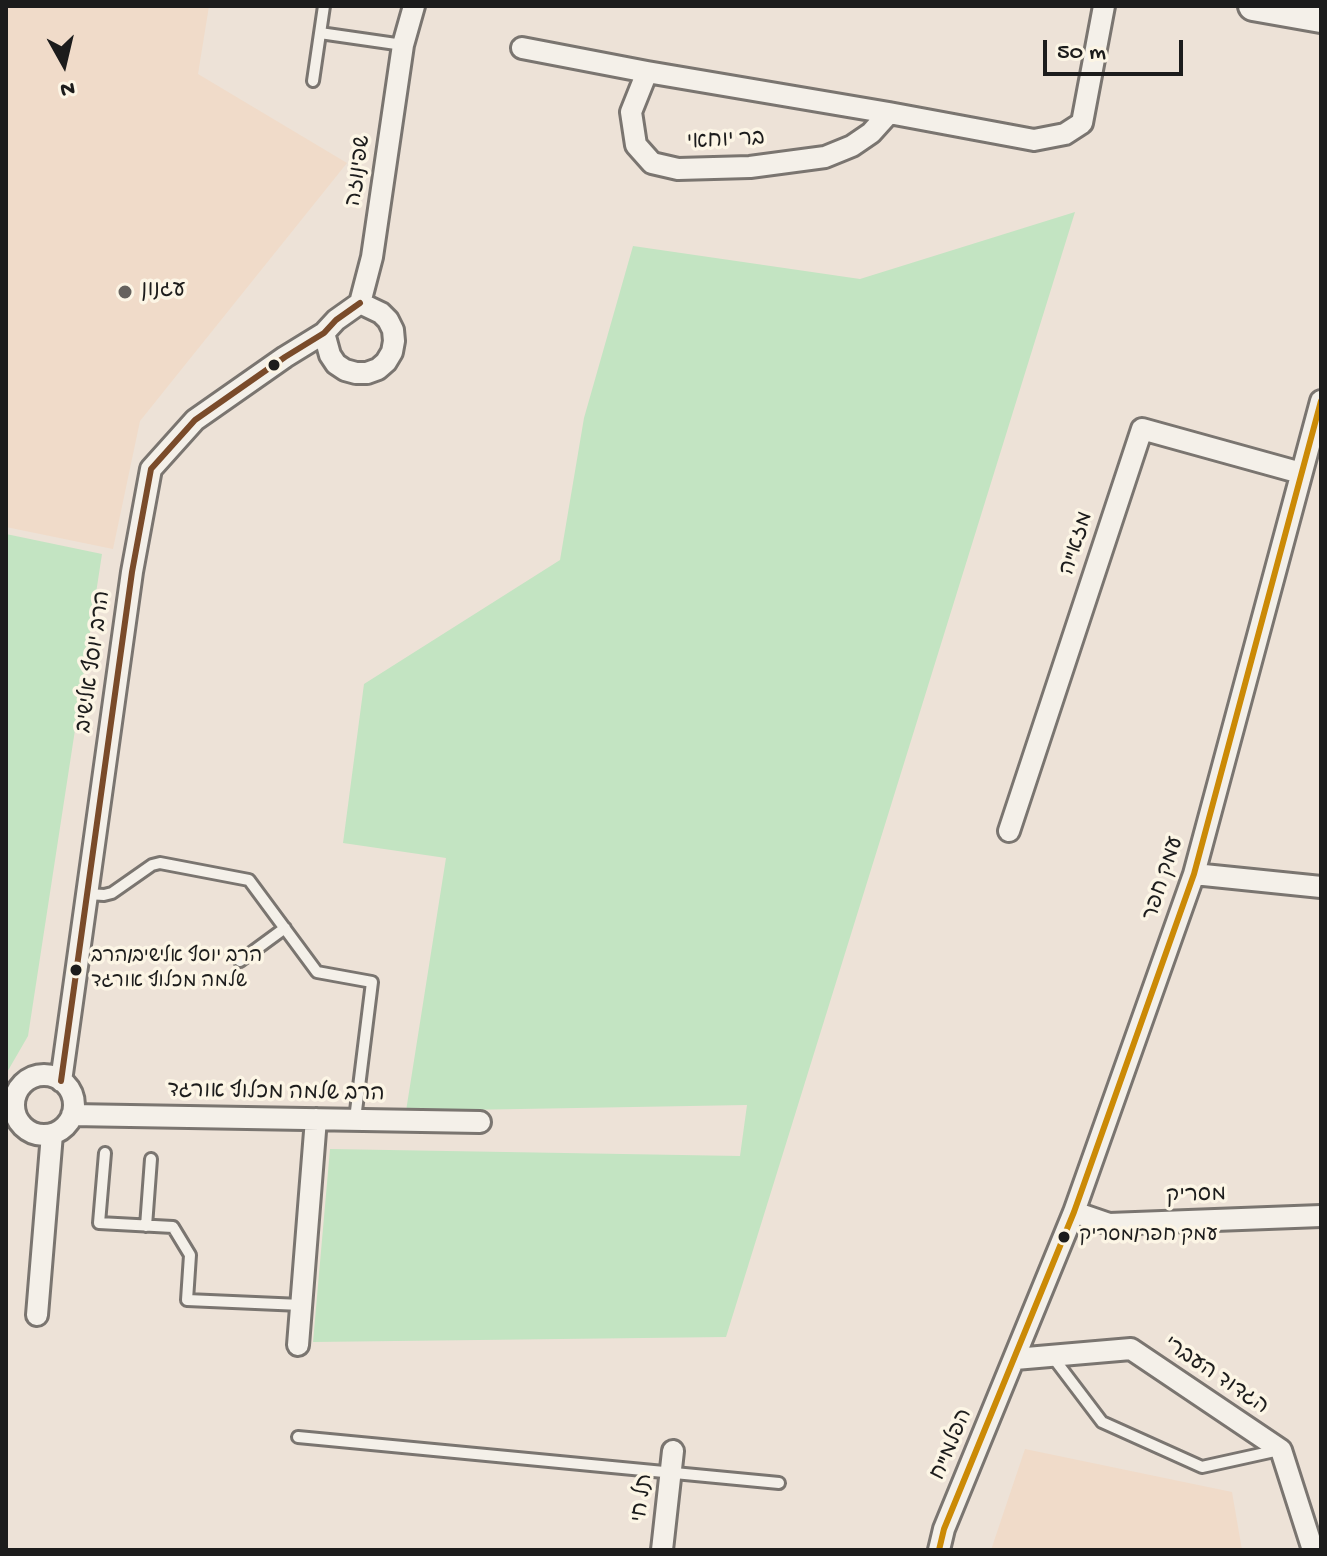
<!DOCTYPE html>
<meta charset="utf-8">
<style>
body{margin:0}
#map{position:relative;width:1327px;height:1556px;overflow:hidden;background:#ede2d7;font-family:"Gochi Hand",sans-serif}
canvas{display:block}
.frame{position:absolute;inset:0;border:8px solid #1c1c1c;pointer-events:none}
.north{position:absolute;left:24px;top:24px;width:80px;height:80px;-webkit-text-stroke:6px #fcf5e5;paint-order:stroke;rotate:172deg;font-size:22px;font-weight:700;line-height:32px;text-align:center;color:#1c1c1c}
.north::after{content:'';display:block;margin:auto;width:28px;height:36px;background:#1c1c1c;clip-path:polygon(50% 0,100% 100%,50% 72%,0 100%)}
.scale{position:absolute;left:1043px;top:40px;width:140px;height:36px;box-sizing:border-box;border:4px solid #1c1c1c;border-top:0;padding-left:10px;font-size:24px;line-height:28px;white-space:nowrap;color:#1c1c1c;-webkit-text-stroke:6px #fcf5e5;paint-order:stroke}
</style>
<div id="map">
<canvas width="1327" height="1556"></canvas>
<div class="frame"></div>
<div class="north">N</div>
<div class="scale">50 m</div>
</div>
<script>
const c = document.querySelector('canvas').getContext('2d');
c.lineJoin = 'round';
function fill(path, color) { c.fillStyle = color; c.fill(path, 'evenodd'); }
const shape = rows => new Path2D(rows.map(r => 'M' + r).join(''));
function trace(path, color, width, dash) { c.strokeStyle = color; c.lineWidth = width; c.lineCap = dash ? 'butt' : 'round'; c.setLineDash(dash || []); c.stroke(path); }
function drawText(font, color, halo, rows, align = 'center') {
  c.font = font + ' "Gochi Hand","Playpen Sans Hebrew",sans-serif'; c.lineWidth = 7; c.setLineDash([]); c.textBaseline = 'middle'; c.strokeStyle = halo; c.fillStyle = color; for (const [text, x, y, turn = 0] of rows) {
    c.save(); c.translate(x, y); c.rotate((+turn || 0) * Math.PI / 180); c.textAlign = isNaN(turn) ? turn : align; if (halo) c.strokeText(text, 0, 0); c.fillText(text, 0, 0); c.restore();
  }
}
fill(shape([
 [6,6,209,6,198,74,347,163,140,421,113,549,6,527],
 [1025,1449,1232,1492,1242,1550,991,1550]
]), '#f0dbc9');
fill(shape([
 [1075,212,726,1337,313,1342,330,1149,740,1156,747,1105,406,1111,446,858,343,843,364,684,560,560,584,418,633,246,860,279],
 [6,534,102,554,28,1036,6,1074]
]), '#c3e4c2');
const service = shape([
 [320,33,403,45],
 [313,81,324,6],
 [87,894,104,895,112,893,152,865,160,863,249,880,317,972,372,982,355,1119],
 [240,961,285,928],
 [105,1153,99,1223,173,1227,190,1255,187,1300,301,1305],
 [146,1226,151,1159],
 [1052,1356,1102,1422,1202,1467,1279,1450],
 [298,1437,779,1483]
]);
const minor = shape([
 [522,48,647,72,889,113,1034,140,1065,134,1082,123,1104,6],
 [647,72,631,112,636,145,652,163,678,169,750,167,825,157,852,146,871,133,889,113],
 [360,303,372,257,403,45,414,6],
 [324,333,330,355,336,364,345,370,356,373,367,373,378,369,386,362,392,352,394,341,393,330,388,320,381,313,360,303],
 [1009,831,1142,429,1301,473],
 [1194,874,1321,887],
 '14 1105a30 30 0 1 1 60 0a30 30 0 1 1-60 0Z',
 [61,1081,132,572,151,469,195,420,285,357,324,333,336,320,360,303],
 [72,1115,480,1122],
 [1074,1212,1109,1224,1321,1216],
 [37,1315,52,1134],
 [298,1345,316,1119],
 [1015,1359,1131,1349,1281,1450,1313,1550],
 [662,1550,673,1451],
 [939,1550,944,1529,1074,1212,1194,874,1321,401]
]);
const secondary = shape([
 [1253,6,1321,18]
]);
trace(service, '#7a7570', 16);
trace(minor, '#7a7570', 26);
trace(secondary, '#7a7570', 34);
trace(service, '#f4f0e9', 10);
trace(minor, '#f4f0e9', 20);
trace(secondary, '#f4f0e9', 28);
trace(shape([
 [61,1081,132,572,151,469,195,420,285,357,324,333,336,320,360,303]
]), '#7a4b2a', 6);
trace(shape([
 [939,1550,944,1529,1074,1212,1194,874,1321,401]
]), '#cb8a06', 6);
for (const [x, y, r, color] of [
 [125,292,8,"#65615d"],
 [274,365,7,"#1c1c1c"],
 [76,970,7,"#1c1c1c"],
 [1064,1237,7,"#1c1c1c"]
]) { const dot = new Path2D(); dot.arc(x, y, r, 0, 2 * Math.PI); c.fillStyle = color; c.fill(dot); trace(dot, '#fcf5e5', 3); }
drawText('20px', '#1c1c1c', '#fcf5e5', [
 ["הרב יוסף אלישיב/הרב",91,958],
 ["שלמה מכלוף אורגד",91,983],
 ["עמק חפר/מסריק",1079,1237]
], 'left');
drawText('22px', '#1c1c1c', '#fcf5e5', [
 ["בר יוחאי",726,142,-3],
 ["שפינוזה",360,171,-82],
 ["מזא\"ה",1078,544,-72],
 ["הרב יוסף אלישיב",95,662,-82],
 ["עמק חפר",1165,879,-72],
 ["הרב שלמה מכלוף אורגד",276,1094,1],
 ["מסריק",1196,1197,-2],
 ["הגדוד העברי",1215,1377,34],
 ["הפלמ\"ח",953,1445,-67],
 ["תל חי",644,1498,-83]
]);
drawText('22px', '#1c1c1c', '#fcf5e5', [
 ["עגנון",141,292]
], 'left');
</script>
